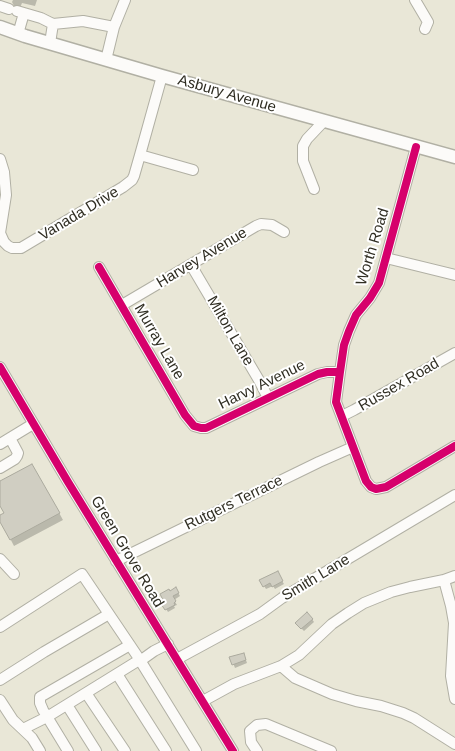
<!DOCTYPE html>
<style>
body{margin:0}
canvas{display:block;background:#e9e7d7}
</style>
<canvas width="455" height="751"></canvas>
<script>
const c = document.querySelector('canvas').getContext('2d');
c.lineJoin = 'round';
function fill(path, color) { c.fillStyle = color; c.fill(path, 'evenodd'); }
const shape = rows => new Path2D(rows.map(r => 'M' + r).join(''));
function trace(path, color, width, dash) { c.strokeStyle = color; c.lineWidth = width; c.lineCap = dash ? 'butt' : 'round'; c.setLineDash(dash || []); c.stroke(path); }
function drawText(font, color, halo, rows, align = 'center') {
  c.font = font + ' Helvetica,sans-serif'; c.lineWidth = 4; c.setLineDash([]); c.textBaseline = 'middle'; c.strokeStyle = halo; c.fillStyle = color; for (const [text, x, y, turn = 0] of rows) {
    c.save(); c.translate(x, y); c.rotate((+turn || 0) * Math.PI / 180); c.textAlign = isNaN(turn) ? turn : align; if (halo) c.strokeText(text, 0, 0); c.fillText(text, 0, 0); c.restore();
  }
}
fill(shape([
 [13,0,37,0,35,6,22,3,20,8,17,8,14,6,12,2],
 [0,483,51,498,63,520,14,546,0,519,0,516,5,514,0,504],
 [277,573,284,584,275,589,273,586,266,589,261,581],
 [176,589,180,596,174,600,177,605,174,606,175,608,168,612,163,604,170,593],
 [312,619,314,622,304,631,299,626],
 [245,657,247,663,235,668,231,658]
]), '#0003');
const building = shape([
 [32,464,60,513,10,540,0,522,0,515,4,513,0,506,0,481,32,464],
 [278,571,283,581,272,587,270,583,263,587,259,580,278,571],
 [176,587,179,593,173,596,176,601,174,603,175,605,165,610,161,604,164,602,160,594,169,589,170,591,176,587],
 [307,612,313,619,301,629,295,623,307,612],
 [244,653,246,660,232,665,229,657,244,653]
]);
fill(building, '#d0cec2');
trace(building, '#abaa9e', 1);
const minor = shape([
 [415,0,428,22,425,29],
 [0,6,9,9],
 [17,11,41,18,53,24,83,21,114,27],
 [18,34,24,13],
 [50,43,53,24],
 [106,60,114,27,125,0],
 [416,147,379,283,370,298,356,315,349,331,344,345,340,372,336,402,366,481,371,487,376,489,386,487,455,446],
 [140,155,193,170],
 [0,159,4,172,6,195,0,233,4,242,8,246,12,248,21,248,123,187,132,180,134,176,140,155,162,76],
 [314,189,303,161,303,146,307,139,324,121],
 [386,258,455,275],
 [191,265,260,382,268,398],
 [99,267,185,415,194,426,201,428,206,428,318,374,327,372,340,372],
 [122,305,256,226,261,224,272,225,284,232],
 [0,367,68,482,233,751],
 [342,416,354,410,455,353],
 [0,444,33,424],
 [0,468,15,459,17,456,18,453,10,438],
 [0,559,14,574],
 [116,561,319,462,353,447],
 [444,580,451,606,454,623,451,676,455,699],
 [0,627,82,574,138,657,196,751],
 [177,659,260,614,282,598,455,495],
 [281,666,295,678,332,694,356,701,381,706,403,713,414,718,455,744],
 [117,674,166,751],
 [0,680,44,652,109,614],
 [86,693,125,751],
 [0,700,13,720,32,738,40,751],
 [203,701,234,684,281,666,299,655,332,624,348,613,364,603,391,592,410,587,444,580,455,576],
 [67,705,96,751],
 [23,729,47,717,136,662,140,661,154,651,168,644],
 [68,751,43,710,40,703,40,697,130,645],
 [257,751,251,742,250,731,257,725,266,724,331,751]
]);
const major = shape([
 [0,27,25,36,162,76,455,157]
]);
trace(minor, '#b1b0a4', 12);
trace(major, '#b1b0a4', 15);
trace(minor, '#fcfbf9', 10);
trace(major, '#fcfbf9', 12);
trace(shape([
 [416,147,379,283,370,298,356,315,349,331,344,345,340,372,336,402,366,481,371,487,376,489,386,487,455,446],
 [99,267,185,415,194,426,201,428,206,428,318,374,327,372,340,372],
 [0,367,68,482,233,751]
]), '#d6006c', 8);
drawText('15px', '#302e23', '#fff', [
 ["Asbury Avenue",227,94,16],
 ["Vanada Drive",79,214,-31],
 ["Worth Road",373,247,-73],
 ["Harvey Avenue",202,258,-31],
 ["Milton Lane",230,331,60],
 ["Murray Lane",159,342,60],
 ["Harvy Avenue",262,385,-26],
 ["Russex Road",399,385,-30],
 ["Rutgers Terrace",234,503,-26],
 ["Green Grove Road",127,552,59],
 ["Smith Lane",316,578,-31]
]);
</script>
